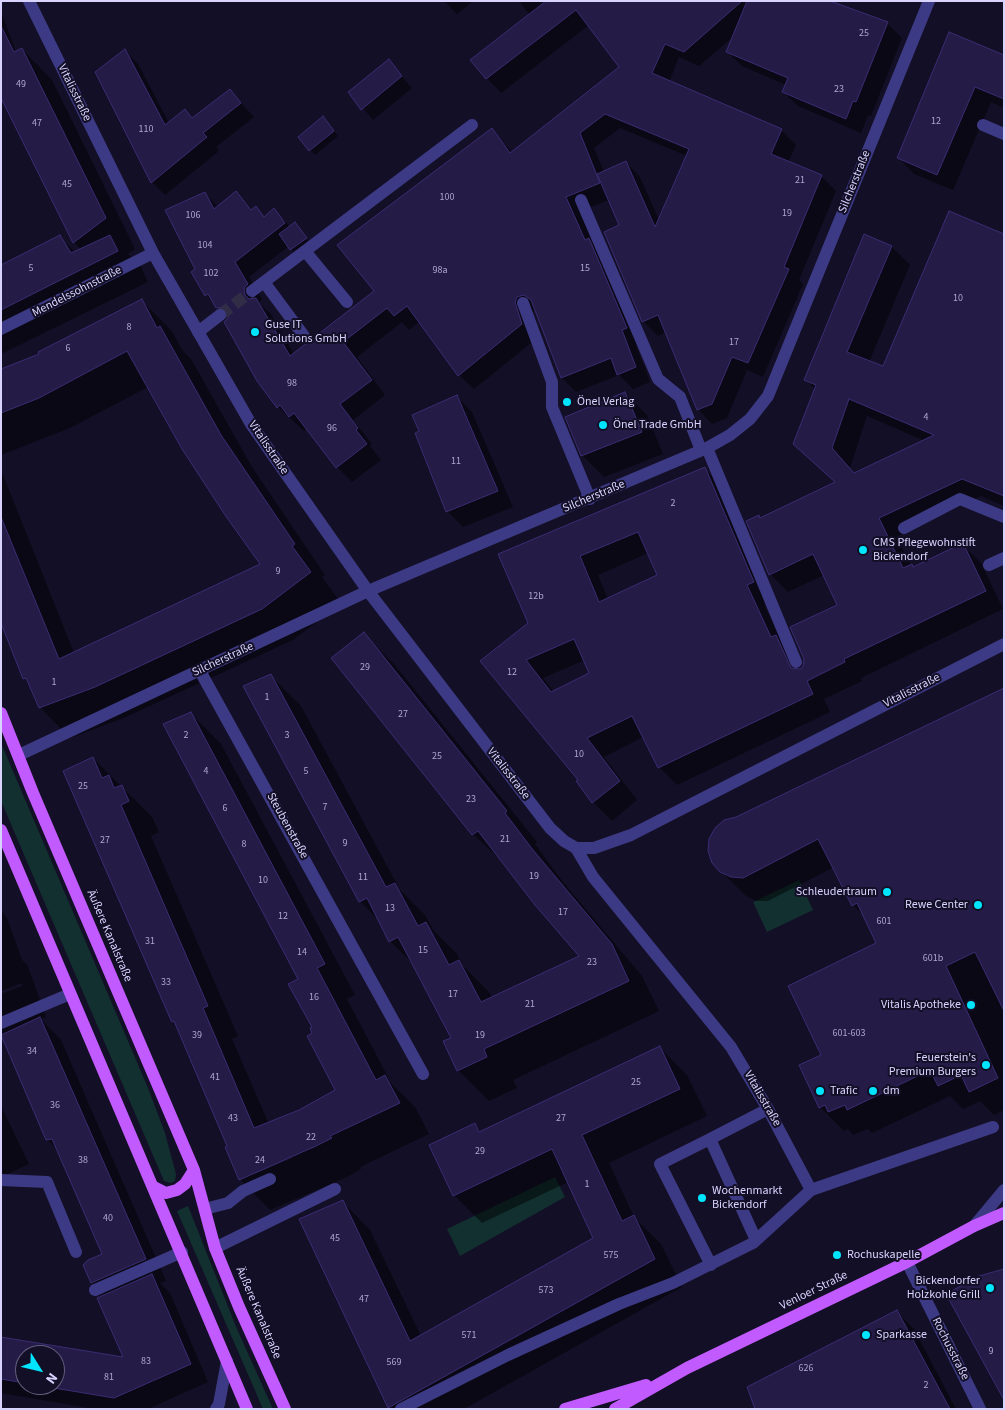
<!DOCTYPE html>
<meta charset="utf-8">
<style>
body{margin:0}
#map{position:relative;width:1005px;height:1410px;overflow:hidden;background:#130f26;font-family:"Source Sans 3",sans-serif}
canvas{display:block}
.frame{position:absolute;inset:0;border:2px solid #d9d4ff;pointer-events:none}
.north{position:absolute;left:15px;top:1345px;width:50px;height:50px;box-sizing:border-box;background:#130f26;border:1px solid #625e7d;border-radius:50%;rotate:126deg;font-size:14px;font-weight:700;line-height:20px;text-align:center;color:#d9d4ff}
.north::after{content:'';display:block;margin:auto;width:18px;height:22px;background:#00e5ff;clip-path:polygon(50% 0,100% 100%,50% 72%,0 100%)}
</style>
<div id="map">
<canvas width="1005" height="1410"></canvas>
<div class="frame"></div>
<div class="north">N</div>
</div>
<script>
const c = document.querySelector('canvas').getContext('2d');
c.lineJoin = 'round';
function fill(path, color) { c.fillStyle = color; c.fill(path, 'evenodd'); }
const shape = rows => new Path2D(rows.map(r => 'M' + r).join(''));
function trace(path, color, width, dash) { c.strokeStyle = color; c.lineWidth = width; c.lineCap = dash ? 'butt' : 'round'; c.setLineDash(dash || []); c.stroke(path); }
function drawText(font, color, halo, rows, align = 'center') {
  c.font = font + ' "Source Sans 3",sans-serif'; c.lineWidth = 4; c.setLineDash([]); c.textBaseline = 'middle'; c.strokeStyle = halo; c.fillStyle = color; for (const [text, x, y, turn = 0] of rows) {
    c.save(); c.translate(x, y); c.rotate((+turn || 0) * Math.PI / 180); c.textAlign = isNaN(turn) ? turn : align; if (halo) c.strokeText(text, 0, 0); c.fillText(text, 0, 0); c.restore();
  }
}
fill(shape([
 [1,743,148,1088,165,1133,176,1174,175,1181,171,1183,164,1181,1,801],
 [799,880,813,910,767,932,753,902],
 [555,1177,565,1197,460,1256,447,1229],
 [188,1206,237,1329,273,1409,263,1409,177,1211]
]), '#12302f');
fill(shape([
 [444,1,473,1,457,14],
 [519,1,829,1,887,23,902,38,871,116,868,115,861,133,798,106,783,92,786,85,742,66,727,52,735,35,699,66,679,57,669,82,781,130,796,145,788,163,821,176,836,191,799,280,803,284,763,377,747,370,727,418,712,424,698,409,666,332,658,336,643,321,620,226,609,200,580,211,641,343,636,345,650,382,633,389,619,375,576,392,562,378,536,310,532,312,536,339,474,389,459,375,420,321,409,330,402,322,357,357,385,395,353,420,372,444,370,446,381,460,352,482,337,467,307,429,304,431,278,407,258,380,228,319,206,295,197,270,205,193,218,207,236,193,253,210,256,208,265,217,274,210,290,227,295,224,311,244,296,254,289,246,249,277,262,299,259,303,271,314,294,354,376,292,492,130,513,153,621,67,589,25,501,93,487,78,530,15],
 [620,128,687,156,659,220,640,177,626,162,604,172,594,148],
 [1,11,16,52,22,49,52,80,135,249,128,254,141,267,148,282,1,354,1,265,60,237,75,252,81,250,74,242,1,95],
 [125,51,138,64,169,123,185,111,194,119,230,91,254,117,216,147,219,151,165,195,152,182],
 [1004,56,1004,108,991,102,953,190,914,174,898,157],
 [389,61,412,88,373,120,350,92],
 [328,123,338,136,315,155,310,150],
 [1004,236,1004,506,981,496,896,537,913,568,962,544,981,563,1003,609,861,678,862,681,824,699,830,712,677,785,659,767,643,737,604,757,637,800,612,821,593,802,578,782,579,780,482,662,529,624,499,555,705,469,723,487,771,600,764,604,782,643,794,654,800,669,803,668,839,606,824,575,788,592,770,574,761,519,836,483,794,444,816,390,805,379,892,247,910,265,869,362,884,368],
 [867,416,925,441,855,474,850,468],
 [648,553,658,576,608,599,598,575],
 [585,660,591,674,554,692,543,678],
 [142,301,172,331,182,350,191,359,252,467,325,575,322,577,341,603,293,640,126,717,70,738,40,707,31,685,24,678,1,621,1,470,74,653,262,564,148,387,70,428,1,455,1,371,41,355],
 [625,393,647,415,663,454,604,477,582,455],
 [457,397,472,412,513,507,463,527,447,511],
 [363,634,394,664,537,842,535,844,563,882,642,976,659,1011,513,1080,517,1088,489,1101,458,1070,452,1039,414,965,390,941,380,922,360,901,270,675,301,706,400,890,425,915,433,930,457,954,463,966,489,992,492,998,581,956,505,864,473,834],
 [1004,690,1004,1110,994,1115,980,1101,963,1109,950,1096,872,1133,868,1129,853,1135,848,1129,844,1131,820,1107,822,1055,878,944,866,918,853,905,834,867,768,901,756,901,745,895,721,871,737,818],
 [190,713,221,744,355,995,347,999,391,1083,415,1107,429,1134,360,1167,361,1169,347,1177,270,1210,240,1179,229,1147,177,1026,173,1021,93,758,152,817,159,832,151,836,238,1036,232,1039,269,1124,300,1111,337,1090,314,1033,299,979],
 [291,1156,292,1158,255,1174,255,1171],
 [1,910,7,918,22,960,27,964,46,1017,41,1019,61,1040,166,1281,160,1283,170,1293,208,1382,148,1409,94,1409,1,1393,1,1338,125,1358,105,1296,92,1282,103,1255,59,1151,47,1139,1,1034,1,994,22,986,22,983,1,991],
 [25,1355,55,1355,55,1385,25,1385],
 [660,1048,687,1075,707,1116,609,1163,634,1217,661,1244,682,1287,464,1409,391,1409,300,1220,343,1202,370,1230,421,1336,595,1238,568,1182,482,1223,454,1195,475,1125,481,1132],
 [1,1106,29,1164,1,1177],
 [897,1312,914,1329,956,1409,850,1409]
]), '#0007');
const building = shape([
 [546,1,742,1,684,52,665,44,652,73,782,129,771,154,822,175,784,267,789,269,748,363,732,357,712,404,697,410,658,315,642,322,604,232,619,225,597,174,626,161,655,227,689,149,605,114,580,133,600,183,566,197,585,240,589,238,627,328,622,330,636,367,617,375,611,358,561,378,531,300,524,295,517,297,515,302,522,324,458,376,407,306,394,316,387,308,343,342,372,380,340,404,358,428,356,430,367,444,336,468,294,413,289,417,280,405,277,408,257,381,224,322,228,318,227,310,223,307,216,308,208,294,205,296,191,272,195,269,165,210,205,192,214,209,236,191,251,210,256,206,264,217,274,208,285,223,235,262,248,284,244,288,245,295,249,299,256,298,290,356,374,291,337,245,492,128,510,153,619,67,576,10,486,79,470,60,546,1],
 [747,1,830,1,888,22,856,102,853,101,846,119,782,92,788,78,726,52,747,1],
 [1,26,14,52,22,48,106,218,73,243,1,98,1,26],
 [949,32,1004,55,1004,99,975,87,937,175,897,158,949,32],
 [125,49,165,125,185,109,192,118,230,89,241,103,203,133,207,137,151,183,95,72,125,49],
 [389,59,402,76,361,110,348,92,389,59],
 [323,116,334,131,309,151,298,137,323,116],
 [949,211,1004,234,1004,496,962,479,879,518,903,568,912,564,913,567,963,543,986,591,844,659,845,662,807,681,813,694,658,768,632,716,587,738,620,781,592,803,576,781,578,780,480,661,528,623,498,554,705,467,754,582,747,585,771,637,776,635,791,668,800,669,803,667,804,659,790,627,837,605,813,554,769,575,746,521,759,515,760,518,835,482,793,444,816,385,804,380,864,234,892,246,847,352,883,366,949,211],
 [849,399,934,435,854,473,832,448,849,399],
 [638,532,657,575,599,602,580,556,638,532],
 [574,639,589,673,551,692,526,660,574,639],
 [295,222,307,238,290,250,279,234,295,222],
 [60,235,71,253,110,235,118,251,1,310,1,265,60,235],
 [142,299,157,328,160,326,221,435,295,544,292,546,311,572,262,609,95,687,39,708,26,678,23,679,1,623,1,517,59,659,260,564,225,515,182,449,127,351,39,398,1,413,1,369,39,354,38,352,142,299],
 [625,392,642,432,581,456,565,417,625,392],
 [457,395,498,491,446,512,415,433,419,431,412,415,457,395],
 [364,632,507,811,505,813,533,850,612,944,629,981,484,1049,487,1057,457,1071,443,1041,451,1038,398,937,389,942,367,898,359,902,243,686,271,674,386,887,395,883,418,926,426,922,449,965,459,960,481,1002,579,956,535,905,478,831,472,835,331,658,364,632],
 [1004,688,1004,1011,975,952,946,966,998,1078,969,1092,961,1075,938,1086,930,1070,847,1110,845,1105,828,1112,825,1105,819,1108,799,1065,821,1055,788,986,876,943,857,903,852,906,818,839,743,878,731,877,720,872,712,863,708,851,709,839,715,828,724,820,736,817,1004,688],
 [191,712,325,964,317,968,376,1080,385,1075,400,1103,330,1136,332,1138,316,1146,239,1180,225,1147,227,1146,174,1021,172,1022,170,1018,63,771,93,757,102,778,109,775,114,788,122,785,129,801,121,805,208,1006,203,1008,254,1128,299,1110,335,1090,307,1036,312,1033,310,1028,312,1027,288,984,298,979,163,724,191,712],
 [40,1017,146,1259,91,1283,83,1265,88,1260,102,1254,52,1139,46,1140,1,1035,40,1017],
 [660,1046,680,1089,582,1135,622,1221,634,1215,655,1259,388,1408,299,1219,343,1200,410,1341,593,1238,552,1149,453,1196,429,1145,475,1123,479,1132,660,1046],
 [1004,1269,1004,1400,946,1294,979,1276,1004,1269],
 [152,1274,191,1364,114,1398,36,1385,55,1385,55,1355,25,1355,25,1383,1,1379,1,1337,123,1357,97,1298,152,1274],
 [897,1310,950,1409,755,1409,747,1387,897,1310]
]);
fill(building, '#241b47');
trace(building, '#3b2d73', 1);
trace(shape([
 [220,315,252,291]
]), '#312d47', 12, [12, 6]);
trace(shape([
 [29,1,153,253,251,424,368,591,550,828,564,841,576,848,594,848,631,835,1004,644],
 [983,125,1004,134],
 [581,200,658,379,680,397,701,450],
 [305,251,347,302],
 [264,282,304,336],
 [252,291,472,125],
 [523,303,552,382,552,407,590,499],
 [1,329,153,253],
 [198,332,220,315],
 [707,448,796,662],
 [904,528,960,499,1004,517],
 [989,565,1004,558],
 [200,671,423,1074],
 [19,755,368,591,707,448,730,435,750,419,768,396,929,1],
 [576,848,593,877,731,1047,768,1109,811,1190],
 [1,1023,70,994],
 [710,1139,660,1164,711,1265],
 [1,1180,47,1182,76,1252],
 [205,1209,228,1203,243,1191,270,1179],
 [974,1226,1004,1190],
 [756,1240,710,1139,768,1109],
 [215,1248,335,1189],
 [907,1262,980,1409],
 [95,1290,182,1252],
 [216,1409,219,1404,227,1361],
 [401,1409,508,1355,619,1304,673,1283,753,1243,811,1190,993,1127]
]), '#3d3a85', 12);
trace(shape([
 [1,713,33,793,194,1170,215,1248,239,1307,285,1409],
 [1,830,247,1409],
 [154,1187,166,1193,177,1190,185,1184,194,1170],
 [565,1409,646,1385],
 [615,1409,687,1368,907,1262,974,1226,1004,1213]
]), '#c25bff', 12);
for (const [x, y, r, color] of [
 [255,332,5,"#00e5ff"],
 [567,402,5,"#00e5ff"],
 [603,425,5,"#00e5ff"],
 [863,550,5,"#00e5ff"],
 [887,892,5,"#00e5ff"],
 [978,905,5,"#00e5ff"],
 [971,1005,5,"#00e5ff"],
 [986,1065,5,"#00e5ff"],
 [820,1091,5,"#00e5ff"],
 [873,1091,5,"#00e5ff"],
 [702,1198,5,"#00e5ff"],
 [837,1255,5,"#00e5ff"],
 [990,1288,5,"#00e5ff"],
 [866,1335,5,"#00e5ff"]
]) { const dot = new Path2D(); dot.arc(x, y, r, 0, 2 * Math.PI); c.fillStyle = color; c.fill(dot); trace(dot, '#130f26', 2); }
drawText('10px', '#aca6d1', null, [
 ["25",864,34],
 ["49",21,85],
 ["23",839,90],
 ["12",936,122],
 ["47",37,124],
 ["110",146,130],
 ["21",800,181],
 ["45",67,185],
 ["100",447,198],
 ["19",787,214],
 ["106",193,216],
 ["104",205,246],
 ["5",31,269],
 ["15",585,269],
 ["98a",440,271],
 ["102",211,274],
 ["10",958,299],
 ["8",129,328],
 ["17",734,343],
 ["6",68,349],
 ["98",292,384],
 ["4",926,418],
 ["96",332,429],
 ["11",456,462],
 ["2",673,504],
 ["9",278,572],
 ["12b",536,597],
 ["29",365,668],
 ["12",512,673],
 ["1",54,683],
 ["1",267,698],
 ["27",403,715],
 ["2",186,736],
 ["3",287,736],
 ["10",579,755],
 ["25",437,757],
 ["4",206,772],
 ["5",306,772],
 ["25",83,787],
 ["23",471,800],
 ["7",325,808],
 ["6",225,809],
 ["21",505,840],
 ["27",105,841],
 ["9",345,844],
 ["8",244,845],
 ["19",534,877],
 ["11",363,878],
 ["10",263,881],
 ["13",390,909],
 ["17",563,913],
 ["12",283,917],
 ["601",884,922],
 ["31",150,942],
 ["15",423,951],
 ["14",302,953],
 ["601b",933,959],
 ["23",592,963],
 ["33",166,983],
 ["17",453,995],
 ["16",314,998],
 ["21",530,1005],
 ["601-603",849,1034],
 ["39",197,1036],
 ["19",480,1036],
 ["34",32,1052],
 ["41",215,1078],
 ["25",636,1083],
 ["36",55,1106],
 ["43",233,1119],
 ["27",561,1119],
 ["22",311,1138],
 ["29",480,1152],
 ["38",83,1161],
 ["24",260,1161],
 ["1",587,1185],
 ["40",108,1219],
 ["45",335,1239],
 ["575",611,1256],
 ["573",546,1291],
 ["47",364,1300],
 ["571",469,1336],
 ["9",991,1352],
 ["83",146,1362],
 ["569",394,1363],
 ["626",806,1369],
 ["81",109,1378],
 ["2",926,1386]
]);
drawText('12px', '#d9d4ff', '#130f26', [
 ["Vitalisstraße",74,93,64],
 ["Silcherstraße",855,182,-68],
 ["Mendelssohnstraße",77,292,-27],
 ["Vitalisstraße",268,448,56],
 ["Silcherstraße",594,497,-23],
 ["Silcherstraße",223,660,-25],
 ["Vitalisstraße",912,691,-27],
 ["Vitalisstraße",508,774,52],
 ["Steubenstraße",287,826,61],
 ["Äußere Kanalstraße",109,936,67],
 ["Vitalisstraße",762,1099,60],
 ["Venloer Straße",814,1291,-26],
 ["Äußere Kanalstraße",258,1313,67],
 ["Rochusstraße",950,1349,63]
]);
drawText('12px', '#d9d4ff', '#130f26', [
 ["Guse IT",265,325],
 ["Solutions GmbH",265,339],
 ["Önel Verlag",577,402],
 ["Önel Trade GmbH",613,425],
 ["CMS Pflegewohnstift",873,543],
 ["Bickendorf",873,557],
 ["Schleudertraum",877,892,"right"],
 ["Rewe Center",968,905,"right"],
 ["Vitalis Apotheke",961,1005,"right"],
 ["Feuerstein's",976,1058,"right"],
 ["Premium Burgers",976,1072,"right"],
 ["Trafic",830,1091],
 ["dm",883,1091],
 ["Wochenmarkt",712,1191],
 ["Bickendorf",712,1205],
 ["Rochuskapelle",847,1255],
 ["Bickendorfer",980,1281,"right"],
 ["Holzkohle Grill",980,1295,"right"],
 ["Sparkasse",876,1335]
], 'left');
</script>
